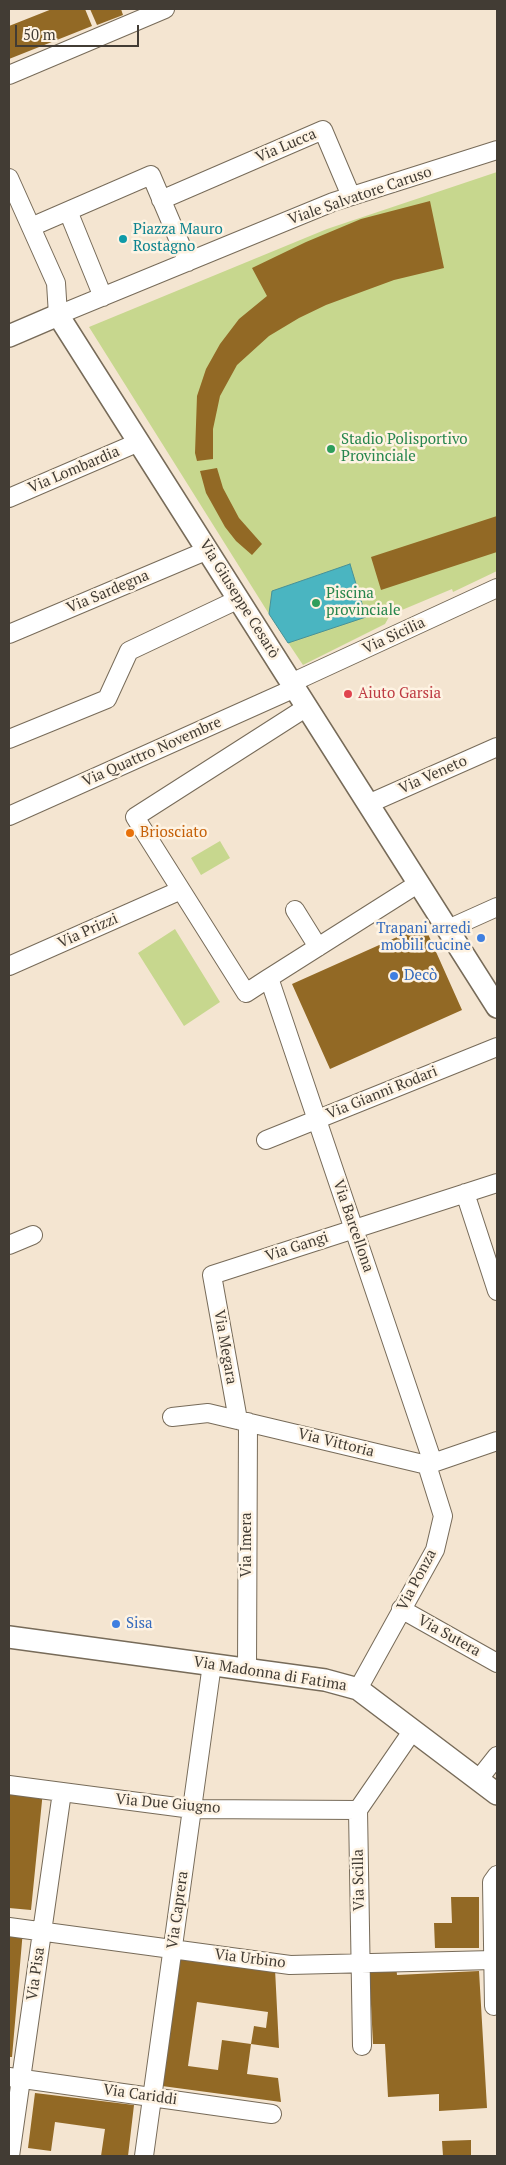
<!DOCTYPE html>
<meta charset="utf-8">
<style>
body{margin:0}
#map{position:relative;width:506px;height:2165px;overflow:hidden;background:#f4e5d1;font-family:"PT Serif",serif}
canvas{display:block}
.frame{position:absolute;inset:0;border:10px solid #423c34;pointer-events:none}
.scale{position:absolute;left:15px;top:25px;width:124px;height:22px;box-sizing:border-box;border:2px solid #423c34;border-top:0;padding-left:6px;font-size:15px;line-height:18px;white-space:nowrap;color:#423c34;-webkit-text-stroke:4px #fef3e3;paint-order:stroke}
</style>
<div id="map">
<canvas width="506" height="2165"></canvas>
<div class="frame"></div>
<div class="scale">50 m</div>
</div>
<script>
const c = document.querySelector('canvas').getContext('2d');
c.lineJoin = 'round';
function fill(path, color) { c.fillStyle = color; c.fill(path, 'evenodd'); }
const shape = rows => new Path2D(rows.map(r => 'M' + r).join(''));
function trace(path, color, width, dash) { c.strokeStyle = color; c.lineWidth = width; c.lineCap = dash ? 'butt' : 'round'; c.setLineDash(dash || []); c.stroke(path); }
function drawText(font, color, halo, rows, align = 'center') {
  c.font = font + ' "PT Serif",serif'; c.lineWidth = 5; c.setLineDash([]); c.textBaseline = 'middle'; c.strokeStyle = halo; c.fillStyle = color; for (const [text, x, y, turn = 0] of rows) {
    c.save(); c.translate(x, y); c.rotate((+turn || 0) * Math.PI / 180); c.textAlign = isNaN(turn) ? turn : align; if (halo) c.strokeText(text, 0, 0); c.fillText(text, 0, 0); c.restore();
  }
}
fill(shape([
 [497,172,497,571,453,592,452,589,390,615,385,624,303,665,269,614,89,327,327,229],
 [220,841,230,858,201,875,191,858],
 [175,929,220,1002,184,1026,138,953]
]), '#c7d78e');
const water = shape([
 [350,564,366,617,288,643,269,614,272,591,350,564]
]);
fill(water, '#4ab5c1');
trace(water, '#489197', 1);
fill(shape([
 [52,9,85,9,92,26,9,59,9,26],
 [90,9,121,9,123,15,97,25],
 [430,201,444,268,394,280,326,305,299,318,269,336,237,365,220,396,213,429,213,459,197,461,195,453,197,396,206,369,220,344,239,319,267,296,252,268,306,242,361,219],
 [217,468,223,488,239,518,262,544,252,555,236,541,225,527,206,493,200,471],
 [497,516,497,552,381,590,371,557],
 [424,925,462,1010,330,1069,292,984],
 [9,1787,43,1791,31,1910,9,1908],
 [451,1897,479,1897,479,1948,435,1948,434,1923,452,1923],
 [9,1928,23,1930,12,2057,9,2057],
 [179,1956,275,1969,279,2048,251,2044,254,2026,266,2028,268,2012,197,2002,188,2066,218,2070,222,2040,251,2044,247,2074,278,2078,281,2102,162,2086],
 [396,1964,397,1975,479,1971,487,2108,439,2111,439,2094,388,2097,385,2044,373,2044,369,1965],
 [35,2093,134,2105,128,2156,101,2156,105,2129,55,2122,51,2151,28,2148],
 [471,2140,471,2156,443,2156,442,2141]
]), '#926925');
const minor = shape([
 [9,75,165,9],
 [9,178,56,283,58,315,333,202,497,150],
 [161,200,323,130,351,196],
 [68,211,103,297],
 [31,227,151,175,188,262],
 [9,498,139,442],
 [9,634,208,550],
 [291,683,497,588],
 [9,739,107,699,129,651,239,599],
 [368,804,497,747],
 [9,816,295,688],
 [419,883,269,978,433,1463],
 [295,910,318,947],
 [448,929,497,907],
 [9,966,181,890],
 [269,978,246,993,135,817,307,707],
 [266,1140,497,1047],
 [465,1193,497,1291],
 [9,1245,33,1235],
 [172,1417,208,1413,427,1465,497,1441],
 [238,1420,212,1275,497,1183],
 [401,1609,497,1663],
 [247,1669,248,1422],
 [358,1689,435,1550,443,1516,427,1465],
 [478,1780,497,1756],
 [9,1785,192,1809,358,1810],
 [9,1927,290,1965,493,1960],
 [494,2006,492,1882,497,1875],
 [362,2046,358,1810,413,1730],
 [9,2077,272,2114],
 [10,2156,62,1792],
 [144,2156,212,1664]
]);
const tertiary = shape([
 [9,336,58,315,497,1007],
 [9,1637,325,1680,358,1689,497,1794]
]);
trace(minor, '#776b59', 20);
trace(tertiary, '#776b59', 24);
trace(minor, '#fff', 18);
trace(tertiary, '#fff', 21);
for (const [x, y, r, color] of [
 [123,239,5,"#0f9aa8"],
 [331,449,5,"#2e9e5b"],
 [316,603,5,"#2e9e5b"],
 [348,694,5,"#e0444e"],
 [130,833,5,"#e8710a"],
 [481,938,5,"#3f7fe0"],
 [394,976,5,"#3f7fe0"],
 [116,1624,5,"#3f7fe0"]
]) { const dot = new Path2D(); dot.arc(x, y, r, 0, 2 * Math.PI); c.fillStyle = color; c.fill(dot); trace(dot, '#fef3e3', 2); }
drawText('15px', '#423c34', '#fef3e3', [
 ["Via Lucca",286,146,-23],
 ["Viale Salvatore Caruso",360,196,-19],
 ["Via Lombardia",74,470,-23],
 ["Via Sardegna",108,592,-23],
 ["Via Giuseppe Cesarò",239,599,58],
 ["Via Sicilia",394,636,-25],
 ["Via Quattro Novembre",152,752,-24],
 ["Via Veneto",433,775,-24],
 ["Via Prizzi",88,931,-24],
 ["Via Gianni Rodari",382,1093,-22],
 ["Via Barcellona",353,1226,71],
 ["Via Gangi",297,1247,-18],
 ["Via Megara",225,1347,80],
 ["Via Vittoria",336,1443,14],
 ["Via Imera",247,1545,-90],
 ["Via Ponza",417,1580,-62],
 ["Via Sutera",449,1636,29],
 ["Via Madonna di Fatima",270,1674,9],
 ["Via Due Giugno",168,1804,5],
 ["Via Scilla",359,1880,-91],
 ["Via Caprera",178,1910,-82],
 ["Via Urbino",250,1959,7],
 ["Via Pisa",36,1974,-82],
 ["Via Cariddi",140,2095,8]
]);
drawText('15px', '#0d838f', '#fef3e3', [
 ["Piazza Mauro",133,230],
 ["Rostagno",133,247]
], 'left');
drawText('15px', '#27864d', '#fef3e3', [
 ["Stadio Polisportivo",341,440],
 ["Provinciale",341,457],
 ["Piscina",326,594],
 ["provinciale",326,611]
], 'left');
drawText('15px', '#be3a42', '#fef3e3', [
 ["Aiuto Garsia",358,694]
], 'left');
drawText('15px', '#c56008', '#fef3e3', [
 ["Briosciato",140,833]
], 'left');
drawText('15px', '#366cbe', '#fef3e3', [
 ["Trapani arredi",471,929,"right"],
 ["mobili cucine",471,946,"right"],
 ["Decò",404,976],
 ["Sisa",126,1624]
], 'left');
</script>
